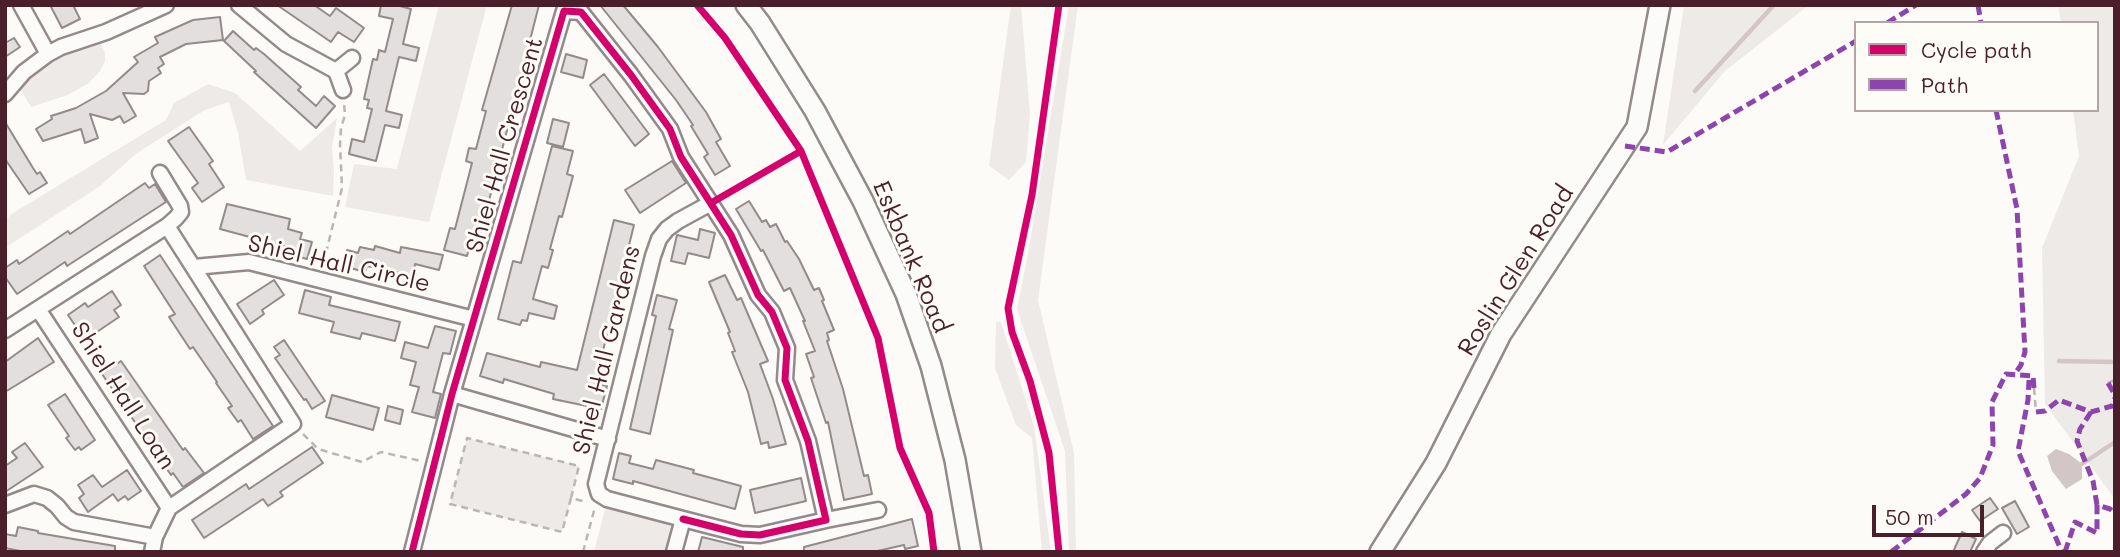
<!DOCTYPE html>
<style>
body{margin:0}
#map{position:relative;width:2120px;height:557px;overflow:hidden;background:#fcfbf8;font-family:Mali,sans-serif}
canvas{display:block}
.frame{position:absolute;inset:0;border:7px solid #4a1f2b;pointer-events:none}
.legend{position:absolute;left:1854px;top:21px;width:245px;height:91px;box-sizing:border-box;background:#fdfcf7;border:2px solid #b5a4a5;margin:0;padding:9px 12px;list-style:none;font-size:21px;color:#4a1f2b}
.legend li{display:flex;align-items:center;gap:14px;height:35px}
.legend b{width:35px;border:2px solid #b5a4a5}
.scale{position:absolute;left:1872px;top:505px;width:112px;height:32px;box-sizing:border-box;border:4px solid #4a1f2b;border-top:0;padding-left:9px;font-size:21px;line-height:24px;white-space:nowrap;color:#4a1f2b;-webkit-text-stroke:5px #fdfcf7;paint-order:stroke}
</style>
<div id="map">
<canvas width="2120" height="557"></canvas>
<div class="frame"></div>
<ul class="legend">
<li><b style="height:9px;background:#d6006c"></b>Cycle path</li>
<li><b style="height:9px;background:#8e44ad"></b>Path</li>
</ul>
<div class="scale">50 m</div>
</div>
<script>
const c = document.querySelector('canvas').getContext('2d');
c.lineJoin = 'round';
function fill(path, color) { c.fillStyle = color; c.fill(path, 'evenodd'); }
const shape = rows => new Path2D(rows.map(r => 'M' + r).join(''));
function trace(path, color, width, dash) { c.strokeStyle = color; c.lineWidth = width; c.lineCap = dash ? 'butt' : 'round'; c.setLineDash(dash || []); c.stroke(path); }
function drawText(font, color, halo, rows, align = 'center') {
  c.font = font + ' Mali,sans-serif'; c.lineWidth = 6; c.setLineDash([]); c.textBaseline = 'middle'; c.strokeStyle = halo; c.fillStyle = color; for (const [text, x, y, turn = 0] of rows) {
    c.save(); c.translate(x, y); c.rotate((+turn || 0) * Math.PI / 180); c.textAlign = isNaN(turn) ? turn : align; if (halo) c.strokeText(text, 0, 0); c.fillText(text, 0, 0); c.restore();
  }
}
fill(shape([
 [439,5,487,5,429,222,345,207,354,164,397,169],
 [1011,5,1021,5,1030,114,1026,162,1009,180,989,166],
 [1069,5,1078,5,1038,300,1074,453,1076,552,1069,552,1065,451,1017,309,1028,254],
 [1684,5,1809,5,1725,71,1663,145],
 [2058,5,2115,5,2115,499,2045,404,2042,248,2079,156,2073,110,2097,110,2097,23,2061,23],
 [100,43,105,52,105,61,100,71,89,83,68,95,31,107,19,87,40,68,59,58],
 [208,84,235,93,300,151,337,118,332,148,334,171,333,196,246,180,238,133,229,102,205,110,137,153,100,186,5,248,5,220,13,213,166,120,174,103],
 [996,322,1001,322,1034,426,1051,552,1042,552,1032,438,1016,425,995,368],
 [467,438,579,466,562,532,450,504],
 [606,505,667,521,672,530,666,552,594,552]
]), '#eeeae8');
fill(shape([
 [2056,449,2069,454,2082,464,2082,479,2066,489,2052,471,2047,456]
]), '#d2c7c6');
trace(shape([
 [1695,91,1774,5],
 [2059,361,2115,362],
 [2082,464,2115,442]
]), '#d2c7c6', 4.5);
const building = shape([
 [50,5,73,5,80,19,62,28,50,5],
 [277,5,314,5,330,16,336,8,364,28,354,42,338,32,331,42,277,5],
 [381,5,396,5,411,9,403,44,419,48,416,61,399,57,386,111,402,115,399,128,385,125,376,161,349,154,352,139,364,142,372,109,367,108,369,100,364,99,373,59,377,60,379,50,385,52,393,19,379,16,381,5],
 [512,5,539,5,480,236,473,234,467,256,444,250,450,228,455,229,472,163,466,161,469,148,476,149,486,111,482,110,512,5],
 [600,5,623,5,658,47,706,112,721,139,716,142,730,166,715,175,704,157,708,154,691,126,693,125,676,100,600,5],
 [220,17,223,40,186,44,160,57,164,64,158,68,161,73,149,81,148,91,144,94,123,93,136,116,124,123,120,116,112,120,90,114,98,138,85,143,81,129,43,141,36,129,52,119,51,116,76,108,106,91,138,62,134,57,158,43,155,37,193,20,220,17],
 [233,31,254,50,256,48,264,54,301,87,298,90,316,106,324,96,335,106,316,128,254,72,256,71,224,41,233,31],
 [14,38,20,47,5,57,5,43,14,38],
 [566,54,587,60,583,78,561,72,566,54],
 [604,74,649,134,635,146,590,85,604,74],
 [553,119,569,123,563,147,547,143,553,119],
 [5,122,33,168,37,174,40,172,47,183,29,194,5,159,5,122],
 [189,127,213,161,209,164,224,187,202,202,192,188,198,183,168,141,189,127],
 [552,146,573,151,567,174,573,176,562,217,559,216,550,249,553,250,548,268,542,266,533,299,557,306,554,319,529,313,527,321,522,320,520,325,498,319,513,261,521,263,552,146],
 [672,161,686,183,640,213,625,190,672,161],
 [145,183,149,188,155,184,166,202,67,266,65,262,17,294,5,277,5,268,17,260,19,264,68,231,70,234,145,183],
 [749,201,762,222,766,220,770,227,776,224,785,242,787,241,799,259,814,290,819,288,824,300,822,301,834,330,827,333,829,340,827,341,843,389,864,476,868,475,872,494,844,500,828,422,826,423,811,378,814,377,806,354,815,351,803,321,805,321,790,288,784,291,763,250,761,251,736,209,749,201],
 [227,204,290,219,288,229,302,233,300,239,312,242,307,259,285,253,287,247,220,229,227,204],
 [614,220,634,225,595,383,607,386,601,409,553,399,554,394,504,379,503,383,480,376,487,353,540,367,541,362,577,370,614,220],
 [700,229,715,233,709,258,688,253,685,264,671,261,677,235,698,240,700,229],
 [375,246,400,253,401,247,443,255,439,270,415,264,413,276,367,266,365,272,343,266,347,250,358,253,360,247,374,250,375,246],
 [160,255,273,426,253,439,241,420,238,422,228,408,232,406,216,383,217,382,193,347,190,349,169,317,175,314,144,266,160,255],
 [725,275,737,300,741,298,768,361,760,364,773,399,786,444,769,448,768,442,761,444,748,392,732,352,735,351,728,333,730,332,709,282,725,275],
 [274,280,284,295,262,310,264,314,250,324,237,304,274,280],
 [305,290,331,297,329,305,400,322,395,341,362,333,360,339,331,332,334,322,299,313,305,290],
 [112,291,121,305,114,310,119,317,85,340,68,315,85,303,88,307,112,291],
 [657,295,677,300,669,329,673,330,650,434,630,429,656,316,652,315,657,295],
 [435,326,456,331,450,354,443,353,433,392,441,394,435,418,412,412,419,387,410,385,416,362,401,358,405,342,428,348,435,326],
 [38,338,54,362,5,392,5,362,38,338],
 [284,340,325,401,312,409,306,399,304,400,275,358,280,355,274,347,284,340],
 [121,361,183,450,185,448,204,473,183,487,173,473,171,475,102,374,121,361],
 [65,394,95,440,81,450,79,447,75,450,66,438,69,436,48,405,65,394],
 [332,395,379,408,373,430,326,417,332,395],
 [388,406,403,410,400,424,385,420,388,406],
 [25,443,43,467,5,492,5,466,17,458,12,452,25,443],
 [312,447,323,463,280,492,283,496,268,506,263,499,204,538,192,520,246,484,249,489,312,447],
 [619,453,631,456,629,463,653,469,656,460,694,470,693,473,741,486,735,509,633,481,633,484,613,479,619,453],
 [127,470,141,491,128,500,125,496,118,501,113,494,88,512,79,498,84,494,78,485,93,475,102,487,127,470],
 [801,478,806,501,755,513,750,490,801,478],
 [1990,498,1998,509,1980,521,1972,510,1990,498],
 [2015,501,2029,527,2017,534,2002,508,2015,501],
 [912,519,918,546,905,549,904,545,873,552,804,552,804,547,912,519],
 [18,527,38,531,38,533,115,546,115,552,25,552,5,548,5,534,16,536,18,527],
 [1962,532,1976,539,1970,552,1953,552,1962,532],
 [702,537,743,547,743,552,698,552,702,537]
]);
fill(building, '#e2dfde');
trace(building, '#928a8b', 2);
const minor = shape([
 [21,5,48,54],
 [239,5,286,44,336,71],
 [343,90,336,71,352,58],
 [5,94,24,72,48,54,61,47,106,32,166,5],
 [194,267,249,262,474,319],
 [38,309,169,508],
 [5,330,167,226,176,218,181,212,180,206,160,173],
 [452,394,608,439],
 [5,505,34,494,47,498,57,506,66,517,74,522,155,537],
 [826,520,878,510],
 [152,552,155,537,169,508,293,424,167,226],
 [412,552,452,394,564,11,581,12,631,75,670,129,681,157,731,235,758,295,772,312,787,348,785,380,808,441,826,520,760,535,741,534,683,519],
 [674,552,683,519,607,499,599,494,596,484,653,256,659,239,667,229,678,221,711,203],
 [1984,552,1990,543,2003,533]
]);
const major = shape([
 [746,5,760,23,815,111,863,201,906,294,931,366,955,460,971,552],
 [1380,552,1436,463,1501,334,1637,127,1660,5]
]);
trace(minor, '#928a8b', 19);
trace(major, '#928a8b', 24);
trace(shape([
 [323,265,342,188,340,144,341,128,345,115,344,103],
 [2108,383,2115,380],
 [2034,388,2036,412],
 [303,434,318,449,362,462,381,452,421,461],
 [571,498,562,532,450,504,467,438,579,466,571,498,586,502],
 [583,552,595,507]
]), '#bbb6b6', 2.5, [7, 5]);
trace(minor, '#fbfbf9', 14);
trace(major, '#fbfbf9', 19);
trace(shape([
 [1978,5,1981,23],
 [1887,23,1916,5],
 [1996,110,2017,209,2025,352,2021,365,2014,375],
 [1625,146,1667,152,1856,41],
 [2029,380,2028,400,2018,451,2062,552],
 [2108,383,2115,395],
 [2036,412,2045,411,2059,400,2091,412,2112,406,2115,398],
 [2091,412,2080,429,2077,441,2093,481,2097,505],
 [1891,552,1966,494,1980,478,1993,445,1992,402,2006,374,2033,376,2034,388],
 [2065,552,2075,522,2097,533,2097,505,2110,509,2115,513]
]), '#8e44ad', 5, [10, 5]);
trace(shape([
 [697,5,725,38,801,151,878,338,900,448,929,513,934,552],
 [711,203,801,151],
 [412,552,452,394,564,11,581,12,631,75,670,129,681,157,731,235,758,295,772,312,787,348,785,380,808,441,826,520,760,535,741,534,683,519],
 [1059,552,1049,453,1030,381,1012,332,1008,308,1032,195,1059,5]
]), '#d6006c', 7);
drawText('24px', '#4a1f2b', '#fdfcf7', [
 ["Shiel Hall Crescent",505,145,-74],
 ["Eskbank Road",911,257,67],
 ["Shiel Hall Circle",339,264,13],
 ["Roslin Glen Road",1516,271,-58],
 ["Shiel Hall Gardens",607,350,-76],
 ["Shiel Hall Loan",123,396,57]
]);
</script>
